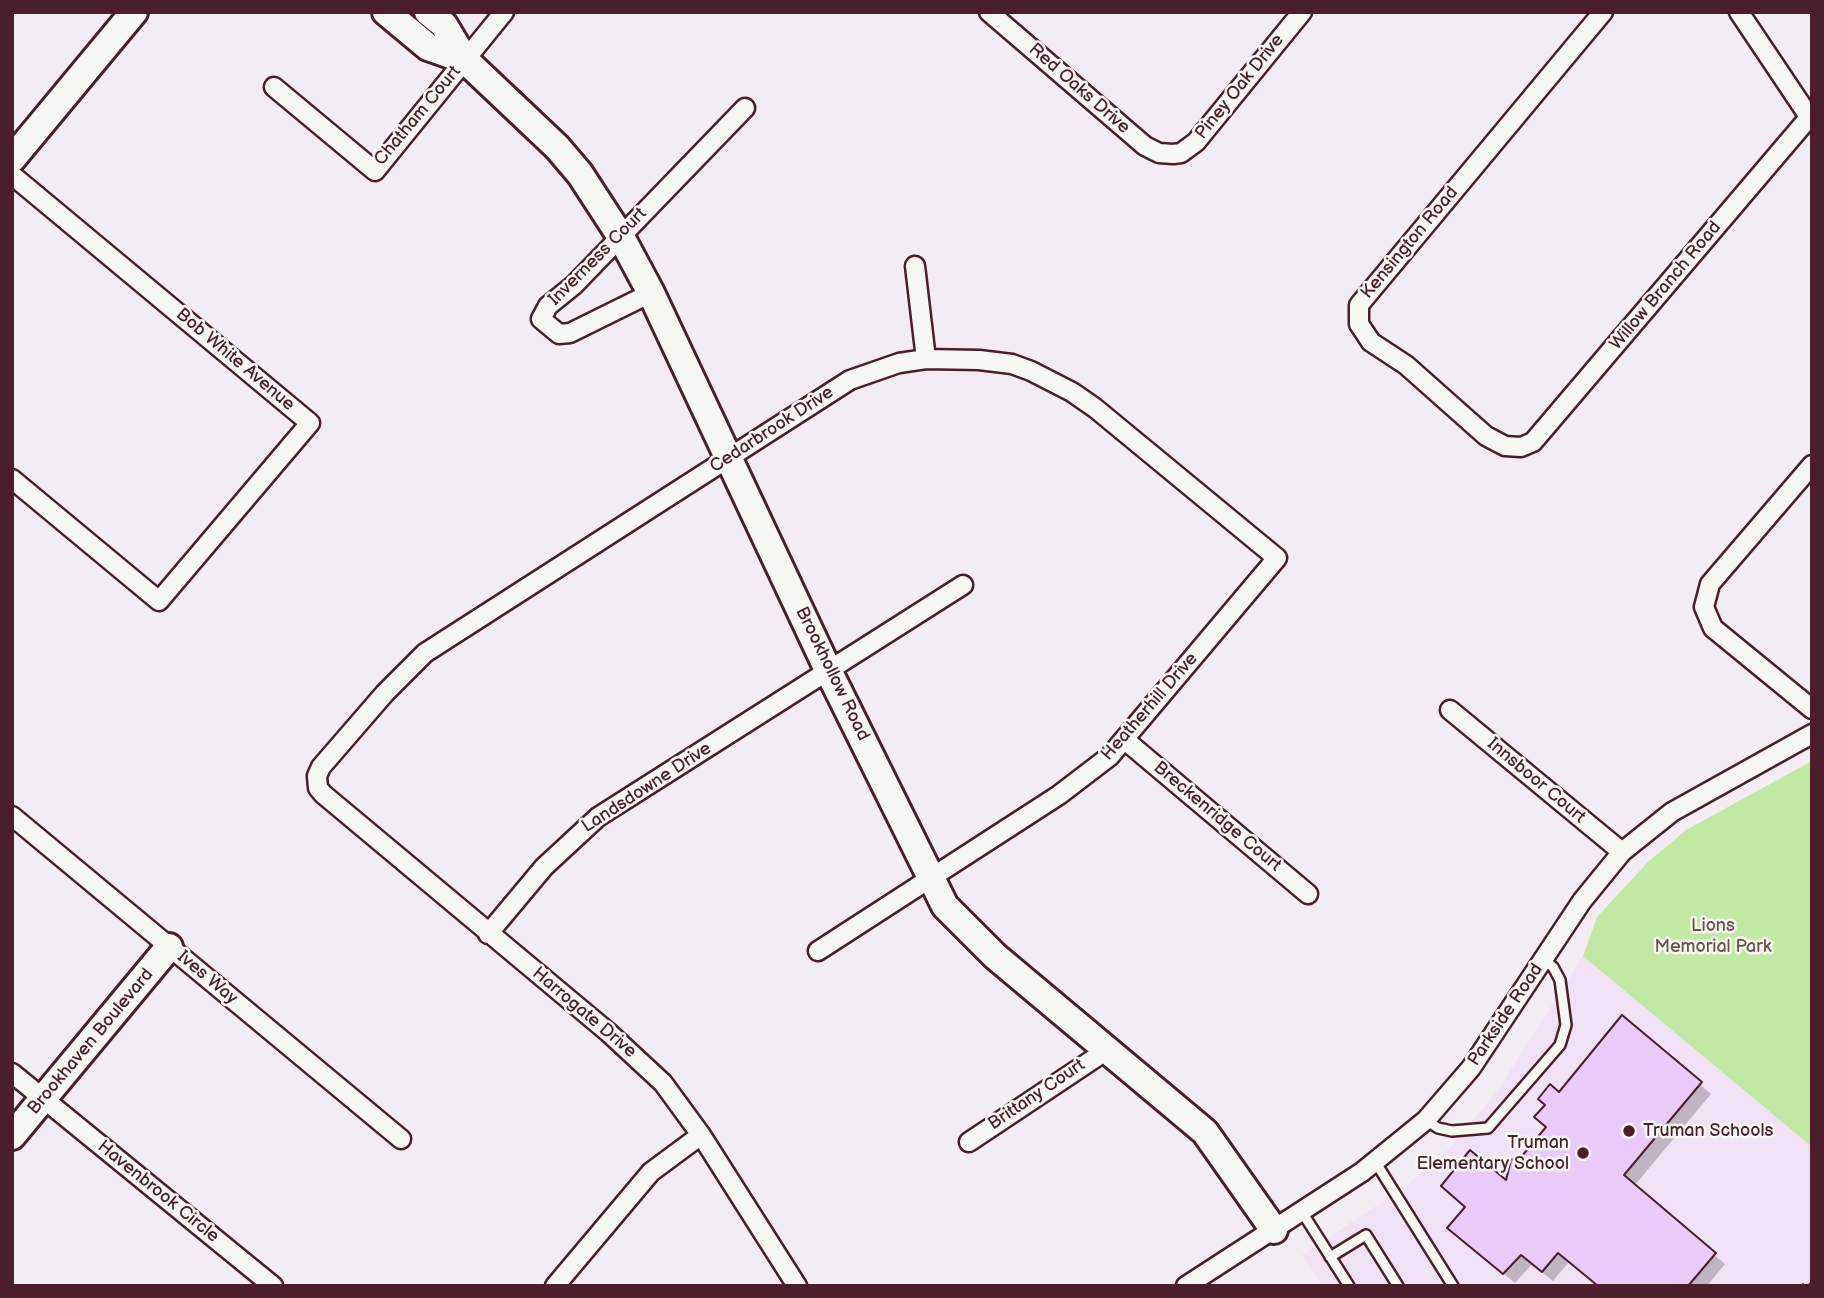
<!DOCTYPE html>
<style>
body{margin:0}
#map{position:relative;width:1824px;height:1298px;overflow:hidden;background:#f3edf3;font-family:"Balsamiq Sans",sans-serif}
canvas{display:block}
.frame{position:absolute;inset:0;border:14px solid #4a1f2b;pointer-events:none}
</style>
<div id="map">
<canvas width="1824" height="1298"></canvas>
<div class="frame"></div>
</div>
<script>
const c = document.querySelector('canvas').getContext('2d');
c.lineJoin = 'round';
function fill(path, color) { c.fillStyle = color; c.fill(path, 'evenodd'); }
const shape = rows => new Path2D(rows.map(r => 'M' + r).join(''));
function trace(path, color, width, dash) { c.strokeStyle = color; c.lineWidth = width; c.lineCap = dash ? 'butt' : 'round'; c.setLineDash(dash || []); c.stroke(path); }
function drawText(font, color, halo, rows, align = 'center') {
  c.font = font + ' "Balsamiq Sans",sans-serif'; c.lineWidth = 5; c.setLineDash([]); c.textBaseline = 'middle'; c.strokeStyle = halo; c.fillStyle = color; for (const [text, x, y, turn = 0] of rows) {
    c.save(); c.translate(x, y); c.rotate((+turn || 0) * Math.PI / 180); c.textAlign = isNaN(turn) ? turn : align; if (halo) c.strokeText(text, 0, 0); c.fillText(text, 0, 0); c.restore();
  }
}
fill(shape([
 [1583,956,1812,1147,1812,1286,1322,1286,1302,1255,1406,1186,1450,1148,1498,1090]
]), '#f0e2f4');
fill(shape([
 [1812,761,1812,1147,1583,956,1597,917,1648,862,1686,830]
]), '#c1e9a4');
fill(shape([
 [1622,1018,1711,1094,1634,1186,1725,1264,1707,1286,1598,1286,1569,1262,1553,1281,1532,1264,1515,1283,1460,1238,1548,1128,1559,1094]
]), '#0003');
const building = shape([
 [1622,1015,1702,1082,1624,1175,1716,1253,1688,1286,1598,1286,1558,1253,1542,1272,1521,1255,1503,1274,1447,1228,1465,1207,1441,1186,1470,1150,1506,1180,1511,1160,1522,1156,1546,1127,1534,1117,1545,1105,1538,1099,1550,1084,1559,1092,1622,1015]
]);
fill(building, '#e9caf8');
trace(building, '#4a1f2b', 2);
const lane = shape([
 [1426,1120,1438,1128,1452,1131,1488,1128,1560,1045,1566,1025,1560,980,1553,967,1543,959],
 [1376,1163,1453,1286],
 [1302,1212,1349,1286],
 [1330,1257,1366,1235,1398,1286]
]);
const street = shape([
 [989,12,1145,146,1159,153,1173,154,1181,153,1196,142,1302,12],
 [1603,12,1359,305,1359,324,1371,342,1406,365,1486,436,1505,446,1521,447,1533,442,1812,114],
 [1739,12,1812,121],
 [274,87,375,171,504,12],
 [12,175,310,423,159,601,12,479],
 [915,266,926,359],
 [651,293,570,333,559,334,541,319,548,306,574,285,745,108],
 [1812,465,1710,584,1704,607,1713,628,1812,709],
 [1450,710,1622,852],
 [1125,740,1308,894],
 [12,816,401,1139],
 [488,934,544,867,598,817,963,585],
 [12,1073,273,1286],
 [969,1142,1107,1050],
 [555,1286,651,1172,701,1135],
 [797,1286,701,1135,663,1083,608,1032,323,794,318,788,317,776,321,767,385,693,425,653,850,380,899,363,926,359,979,360,1012,364,1031,371,1072,392,1095,408,1277,558,1110,756,1059,795,818,951],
 [1186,1286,1362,1172,1426,1120,1471,1068,1582,901,1622,852,1672,812,1812,734]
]);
const secondary = shape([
 [386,12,428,47,465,60],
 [428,12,444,25,465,60,557,147,580,174,621,237,651,293,829,672,945,906,995,956,1205,1132,1274,1230],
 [12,159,134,12],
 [12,1136,169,947]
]);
trace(lane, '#4a1f2b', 14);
trace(street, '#4a1f2b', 23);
trace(secondary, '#4a1f2b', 32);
trace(shape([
 [1795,1286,1812,1284]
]), '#4a1f2b', 3.5, [2, 5]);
trace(lane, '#f6f6f2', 9);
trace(street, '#f6f6f2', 18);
trace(secondary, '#f6f6f2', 26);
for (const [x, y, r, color] of [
 [1629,1131,7,"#4a1f2b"],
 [1583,1153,7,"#4a1f2b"]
]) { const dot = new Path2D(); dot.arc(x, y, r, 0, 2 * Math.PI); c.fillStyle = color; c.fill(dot); trace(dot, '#f6f6f2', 2.5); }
drawText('18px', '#4a1f2b', '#f6f6f2', [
 ["Piney Oak Drive",1240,87,-51],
 ["Red Oaks Drive",1079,89,41],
 ["Chatham Court",418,116,-50],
 ["Kensington Road",1410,243,-50],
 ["Inverness Court",598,257,-45],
 ["Willow Branch Road",1666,286,-50],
 ["Bob White Avenue",235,360,40],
 ["Cedarbrook Drive",772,430,-33],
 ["Brookhollow Road",832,674,64],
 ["Heatherhill Drive",1150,707,-49],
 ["Innsboor Court",1536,781,40],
 ["Landsdowne Drive",647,788,-33],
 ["Breckenridge Court",1217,817,40],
 ["Ives Way",207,978,40],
 ["Harrogate Drive",584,1013,40],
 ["Parkside Road",1506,1015,-56],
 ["Brookhaven Boulevard",91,1042,-50],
 ["Brittany Court",1037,1095,-34],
 ["Havenbrook Circle",158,1192,39]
]);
drawText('18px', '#685249', '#f6f6f2', [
 ["Lions",1713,926],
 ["Memorial Park",1713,947]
]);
drawText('18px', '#4a1f2b', '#f6f6f2', [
 ["Truman Schools",1643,1131],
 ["Truman",1569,1143,"right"],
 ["Elementary School",1569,1164,"right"]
], 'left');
</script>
